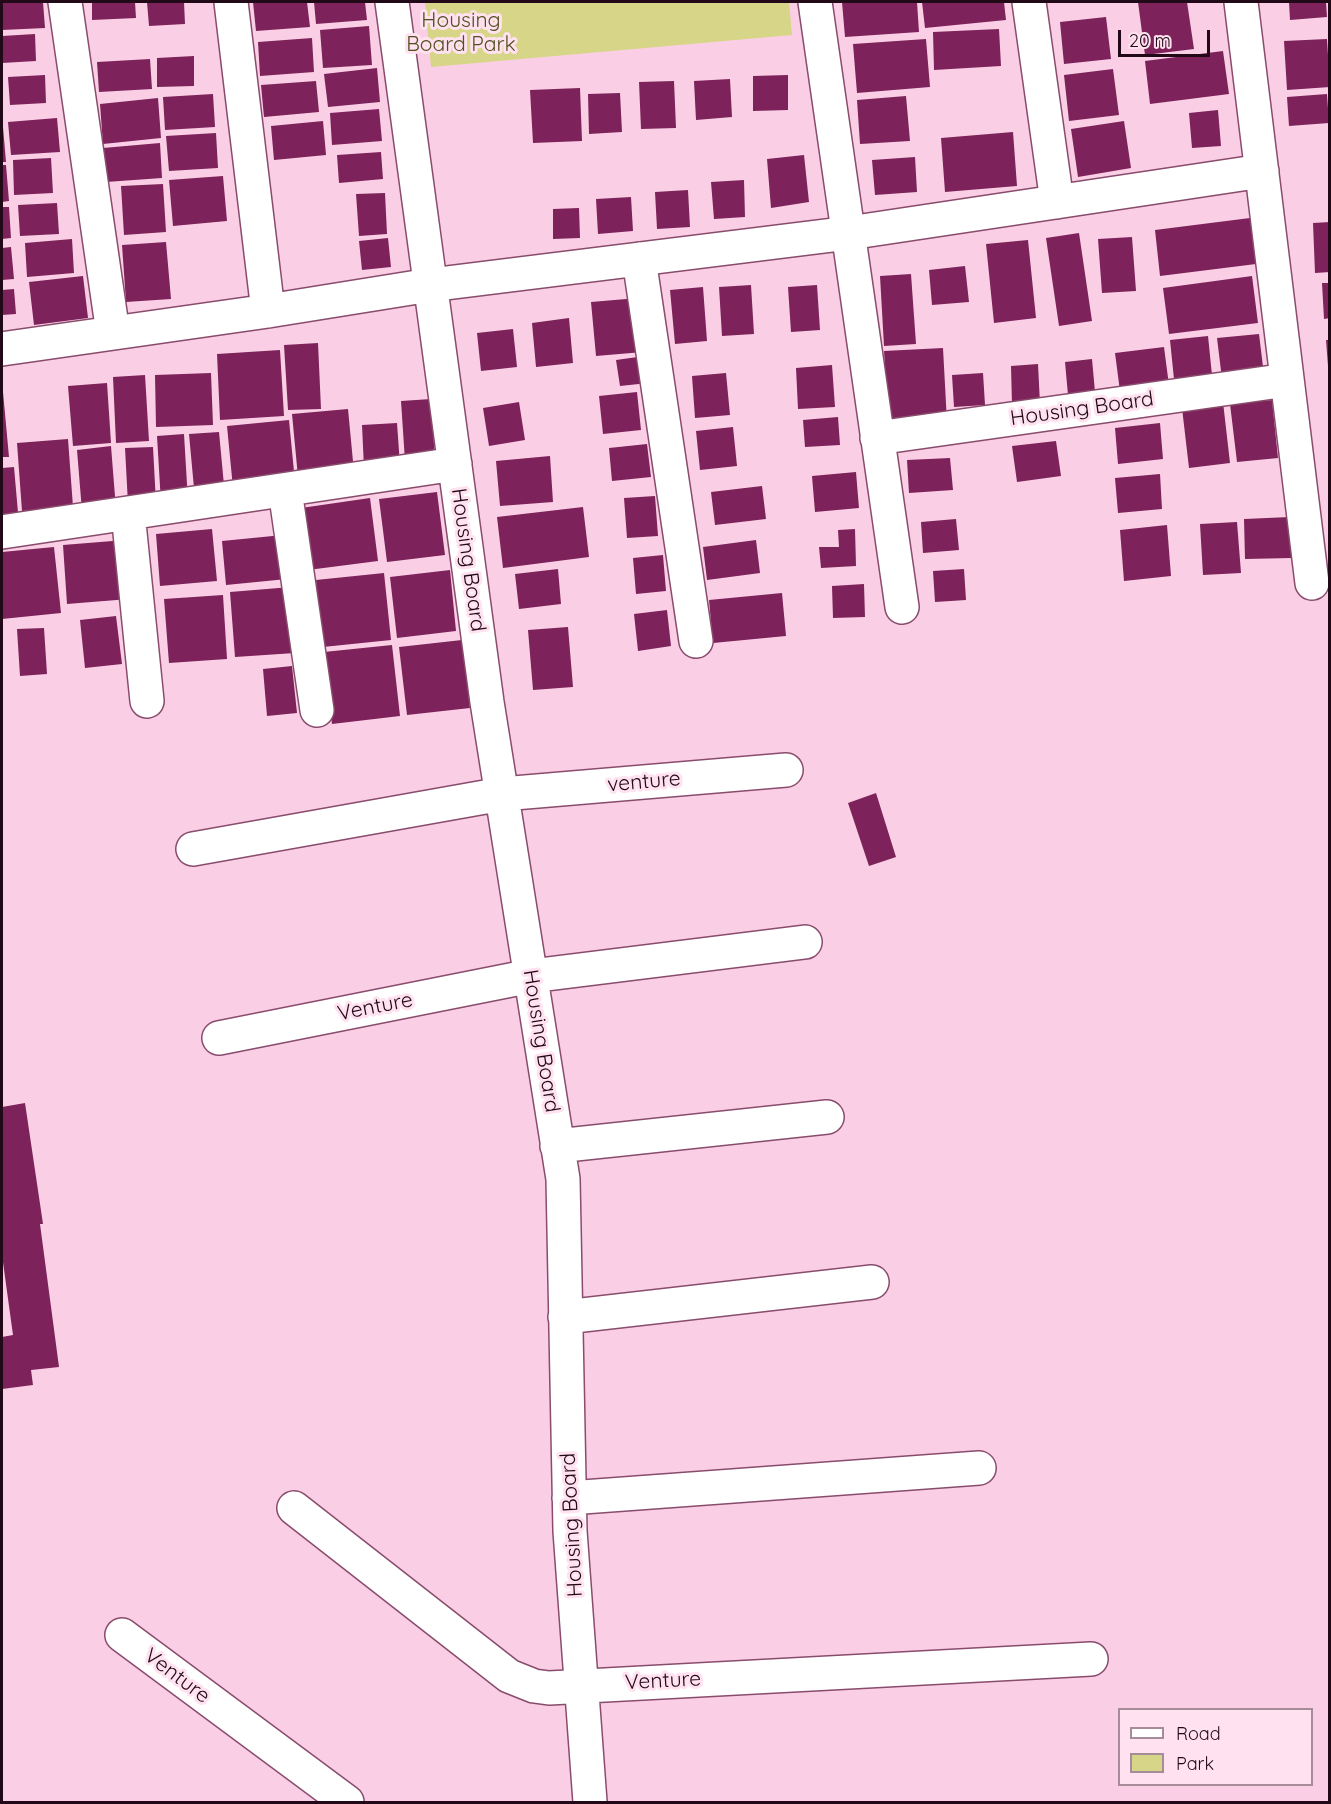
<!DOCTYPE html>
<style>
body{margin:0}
#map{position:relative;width:1331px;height:1804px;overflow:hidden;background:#facfe5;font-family:Quicksand,sans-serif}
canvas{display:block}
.frame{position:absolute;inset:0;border:3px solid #210917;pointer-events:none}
.legend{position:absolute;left:1118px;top:1708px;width:195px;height:78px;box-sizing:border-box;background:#ffe1ef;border:2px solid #a68b99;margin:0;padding:8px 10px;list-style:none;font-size:18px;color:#210917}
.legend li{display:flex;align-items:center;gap:12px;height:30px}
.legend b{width:30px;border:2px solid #a68b99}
.scale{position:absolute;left:1118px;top:30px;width:92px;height:27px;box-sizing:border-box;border:3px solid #210917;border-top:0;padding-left:8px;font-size:18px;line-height:21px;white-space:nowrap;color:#210917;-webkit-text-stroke:4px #ffe1ef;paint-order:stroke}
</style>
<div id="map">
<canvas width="1331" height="1804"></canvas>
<div class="frame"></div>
<ul class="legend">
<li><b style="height:8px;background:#fff"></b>Road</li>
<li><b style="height:16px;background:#d7d587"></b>Park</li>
</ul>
<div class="scale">20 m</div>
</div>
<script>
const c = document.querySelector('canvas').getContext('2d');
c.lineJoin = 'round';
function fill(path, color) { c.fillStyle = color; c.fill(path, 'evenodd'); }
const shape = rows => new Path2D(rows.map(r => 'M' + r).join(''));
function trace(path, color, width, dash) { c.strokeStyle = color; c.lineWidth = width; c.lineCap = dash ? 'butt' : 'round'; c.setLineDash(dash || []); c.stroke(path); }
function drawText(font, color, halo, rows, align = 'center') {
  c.font = font + ' Quicksand,sans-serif'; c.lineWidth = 6; c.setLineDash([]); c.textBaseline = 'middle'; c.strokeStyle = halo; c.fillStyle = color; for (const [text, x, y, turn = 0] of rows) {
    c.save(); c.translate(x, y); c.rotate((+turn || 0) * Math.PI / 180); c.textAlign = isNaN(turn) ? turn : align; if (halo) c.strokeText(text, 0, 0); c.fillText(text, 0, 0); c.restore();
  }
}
fill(shape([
 [425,2,789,2,792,35,431,67]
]), '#d7d587');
fill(shape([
 [2,2,43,2,45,28,2,30],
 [92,2,135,2,136,18,92,20],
 [147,2,184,2,185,24,149,26],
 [253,2,307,2,310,27,256,31],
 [314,2,365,2,367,20,316,24],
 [842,2,917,2,919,32,845,37],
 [922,2,1004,2,1006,20,925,28],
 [1138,2,1187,2,1194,49,1145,55],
 [1289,2,1326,2,1327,17,1290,20],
 [1106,17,1111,59,1064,64,1060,22],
 [369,26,372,65,323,68,320,30],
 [999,29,1001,66,934,70,933,32],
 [35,34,36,61,2,63,2,36],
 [312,38,314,72,260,76,258,42],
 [926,39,930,87,857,93,853,44],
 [1327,39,1330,87,1287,90,1284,41],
 [1223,51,1229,94,1150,104,1145,61],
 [194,56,194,86,157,87,157,58],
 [150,59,152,89,99,92,97,62],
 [377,68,380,102,328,107,324,74],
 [1113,69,1119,115,1069,121,1064,75],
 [45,75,46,103,10,105,8,77],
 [788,75,788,110,753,111,753,76],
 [730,79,732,117,696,120,694,81],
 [316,81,319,112,264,117,261,85],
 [674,81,676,128,641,129,639,82],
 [580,88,582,141,533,143,530,90],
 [620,93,622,132,589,134,588,94],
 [213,94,215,127,165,130,163,97],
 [1327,94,1329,123,1289,126,1287,97],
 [906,96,910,141,860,144,857,100],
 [158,98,161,138,103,144,100,104],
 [379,109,382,141,332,145,330,113],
 [1218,110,1221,146,1192,148,1189,113],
 [57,118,60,152,11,155,8,122],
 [323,121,326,155,274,160,271,126],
 [1124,121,1131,168,1078,177,1071,129],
 [2,127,3,127,6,162,2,162],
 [1013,132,1017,186,945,192,941,138],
 [216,133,218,168,169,171,166,136],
 [160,143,162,178,106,182,103,148],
 [381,152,383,179,339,183,337,155],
 [804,155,809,202,771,208,767,159],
 [915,157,917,192,875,195,872,160],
 [51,158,53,193,14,195,13,160],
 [2,165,6,165,9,201,2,202],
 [223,176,227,221,173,226,169,180],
 [744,180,745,217,714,219,711,182],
 [163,184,166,232,124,235,121,186],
 [688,190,690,227,657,229,655,192],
 [385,193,387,234,359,236,356,194],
 [631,197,633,231,598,234,596,199],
 [57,203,59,234,20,236,18,205],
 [2,207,9,207,11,238,2,239],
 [579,208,580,238,553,239,553,209],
 [1250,218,1256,264,1160,276,1155,230],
 [1330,222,1330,272,1315,273,1313,223],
 [1079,233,1092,321,1059,326,1046,238],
 [1132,237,1136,291,1102,293,1098,239],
 [388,238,391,267,362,270,359,241],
 [72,239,74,273,27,277,25,243],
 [1028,240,1036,318,994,323,986,244],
 [166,242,171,299,126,302,122,245],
 [11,247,14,279,2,280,2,248],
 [965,266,969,302,932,305,929,270],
 [911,274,916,344,884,346,880,276],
 [83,276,88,318,34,325,29,282],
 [1252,276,1258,323,1169,334,1163,288],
 [1322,283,1330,283,1330,318,1324,319],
 [751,285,754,334,722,336,719,287],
 [817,285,820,330,791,332,788,287],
 [703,287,707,341,675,344,670,290],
 [14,289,16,314,2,315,2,290],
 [638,298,643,352,596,356,591,302],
 [569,318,573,363,536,367,532,323],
 [513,329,517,367,481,371,477,333],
 [1259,334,1265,383,1223,387,1217,338],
 [1208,336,1213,385,1175,389,1170,340],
 [1326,340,1330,340,1330,366,1328,366],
 [318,343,321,409,288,410,284,345],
 [1164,347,1170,393,1121,399,1115,353],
 [943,348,947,422,889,426,884,351],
 [280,350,284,416,220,420,217,354],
 [645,356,648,383,620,386,616,360],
 [1092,359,1095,392,1068,395,1065,362],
 [1038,364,1040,404,1012,405,1011,366],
 [832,365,835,407,798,409,796,368],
 [211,373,213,425,156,427,155,375],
 [726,373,730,415,695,418,692,376],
 [983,373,985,405,954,407,952,375],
 [145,375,149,441,116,443,113,377],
 [107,383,111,443,73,446,68,386],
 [2,392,3,392,9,457,2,457],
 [637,392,641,430,603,434,599,396],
 [431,399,435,459,405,461,401,401],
 [1272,400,1278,458,1237,462,1230,404],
 [519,402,525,440,489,446,483,408],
 [1223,402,1230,463,1189,468,1182,408],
 [348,409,354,472,298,477,292,414],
 [838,417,840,445,805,447,803,420],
 [289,420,295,482,233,488,227,426],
 [397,423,400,465,364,468,362,425],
 [1160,423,1163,459,1118,464,1115,428],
 [733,427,737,466,700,470,696,431],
 [219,432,225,496,195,499,189,434],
 [184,434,188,501,161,503,157,436],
 [68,439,73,507,22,511,17,443],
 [1056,441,1061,476,1017,482,1012,446],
 [647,444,651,477,612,481,609,448],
 [111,446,116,509,82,511,77,450],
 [153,447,156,503,128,504,125,448],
 [550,456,553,502,500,506,496,461],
 [950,458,953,490,909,493,907,460],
 [14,467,19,524,2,526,2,468],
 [856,472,859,508,815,512,812,476],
 [1160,474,1162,509,1118,513,1115,478],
 [762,486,766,519,715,525,711,492],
 [437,492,445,555,387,562,379,499],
 [655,496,658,536,627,538,624,498],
 [370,498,378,561,308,570,301,508],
 [583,507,589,557,503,568,497,517],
 [1290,517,1292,558,1245,559,1244,519],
 [956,519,959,550,923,553,921,522],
 [1237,522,1241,573,1203,575,1200,524],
 [1167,525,1171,576,1124,581,1120,530],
 [212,529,217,581,160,586,156,534],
 [855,529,856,566,821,568,819,547,839,547,838,530],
 [283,535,287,579,226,585,222,541],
 [125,540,129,599,67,604,63,545],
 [756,540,760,573,707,580,703,547],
 [54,547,61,613,2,619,2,552],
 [663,555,666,591,636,594,633,558],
 [558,569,561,604,519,609,515,574],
 [964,569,966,600,935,602,933,571],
 [450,570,456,631,397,638,390,577],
 [384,573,391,640,323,647,316,580],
 [864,584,865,617,833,618,832,586],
 [291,587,295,653,235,657,230,592],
 [782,593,786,636,713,643,709,600],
 [223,595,227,659,169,663,164,599],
 [667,610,671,646,638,651,634,614],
 [116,616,122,664,85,668,80,620],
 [568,627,573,687,533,690,528,630],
 [44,628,47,674,20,676,17,629],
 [462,640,470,708,407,715,399,647],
 [392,645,400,716,332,724,324,652],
 [292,666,297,713,267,716,263,669],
 [876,793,896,857,869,866,848,803],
 [25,1103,43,1224,40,1224,59,1367,31,1370,33,1385,2,1389,2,1337,13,1335,2,1255,2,1107]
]), '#7d225a');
const minor = shape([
 [65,2,113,333],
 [231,2,268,311],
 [392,2,487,702,563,1179,570,1531,590,1802],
 [815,2,902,607],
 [1029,2,1057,202],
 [1241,2,1312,583],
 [639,259,696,641],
 [2,349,268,311,430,285,849,233,1262,171],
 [877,438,1287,380],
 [285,490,317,710],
 [128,513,147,701],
 [2,532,455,464],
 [193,849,502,794,786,770],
 [219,1038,531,976,805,942],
 [557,1146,827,1117],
 [565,1317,872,1282],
 [569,1498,979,1468],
 [294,1508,509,1676,534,1686,549,1688,1091,1659],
 [122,1635,347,1802]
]);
trace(minor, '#894c6d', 36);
trace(minor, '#fff', 33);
drawText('21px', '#525021', '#ffe1ef', [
 ["Housing",461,21],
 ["Board Park",461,45]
]);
drawText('21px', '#210917', '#ffe1ef', [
 ["Housing Board",1082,409,-8],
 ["Housing Board",468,560,82],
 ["venture",644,782,-5],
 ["Venture",375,1007,-11],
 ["Housing Board",541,1041,81],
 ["Housing Board",572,1525,-93],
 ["Venture",177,1676,37],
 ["Venture",663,1681,-3]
]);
</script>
